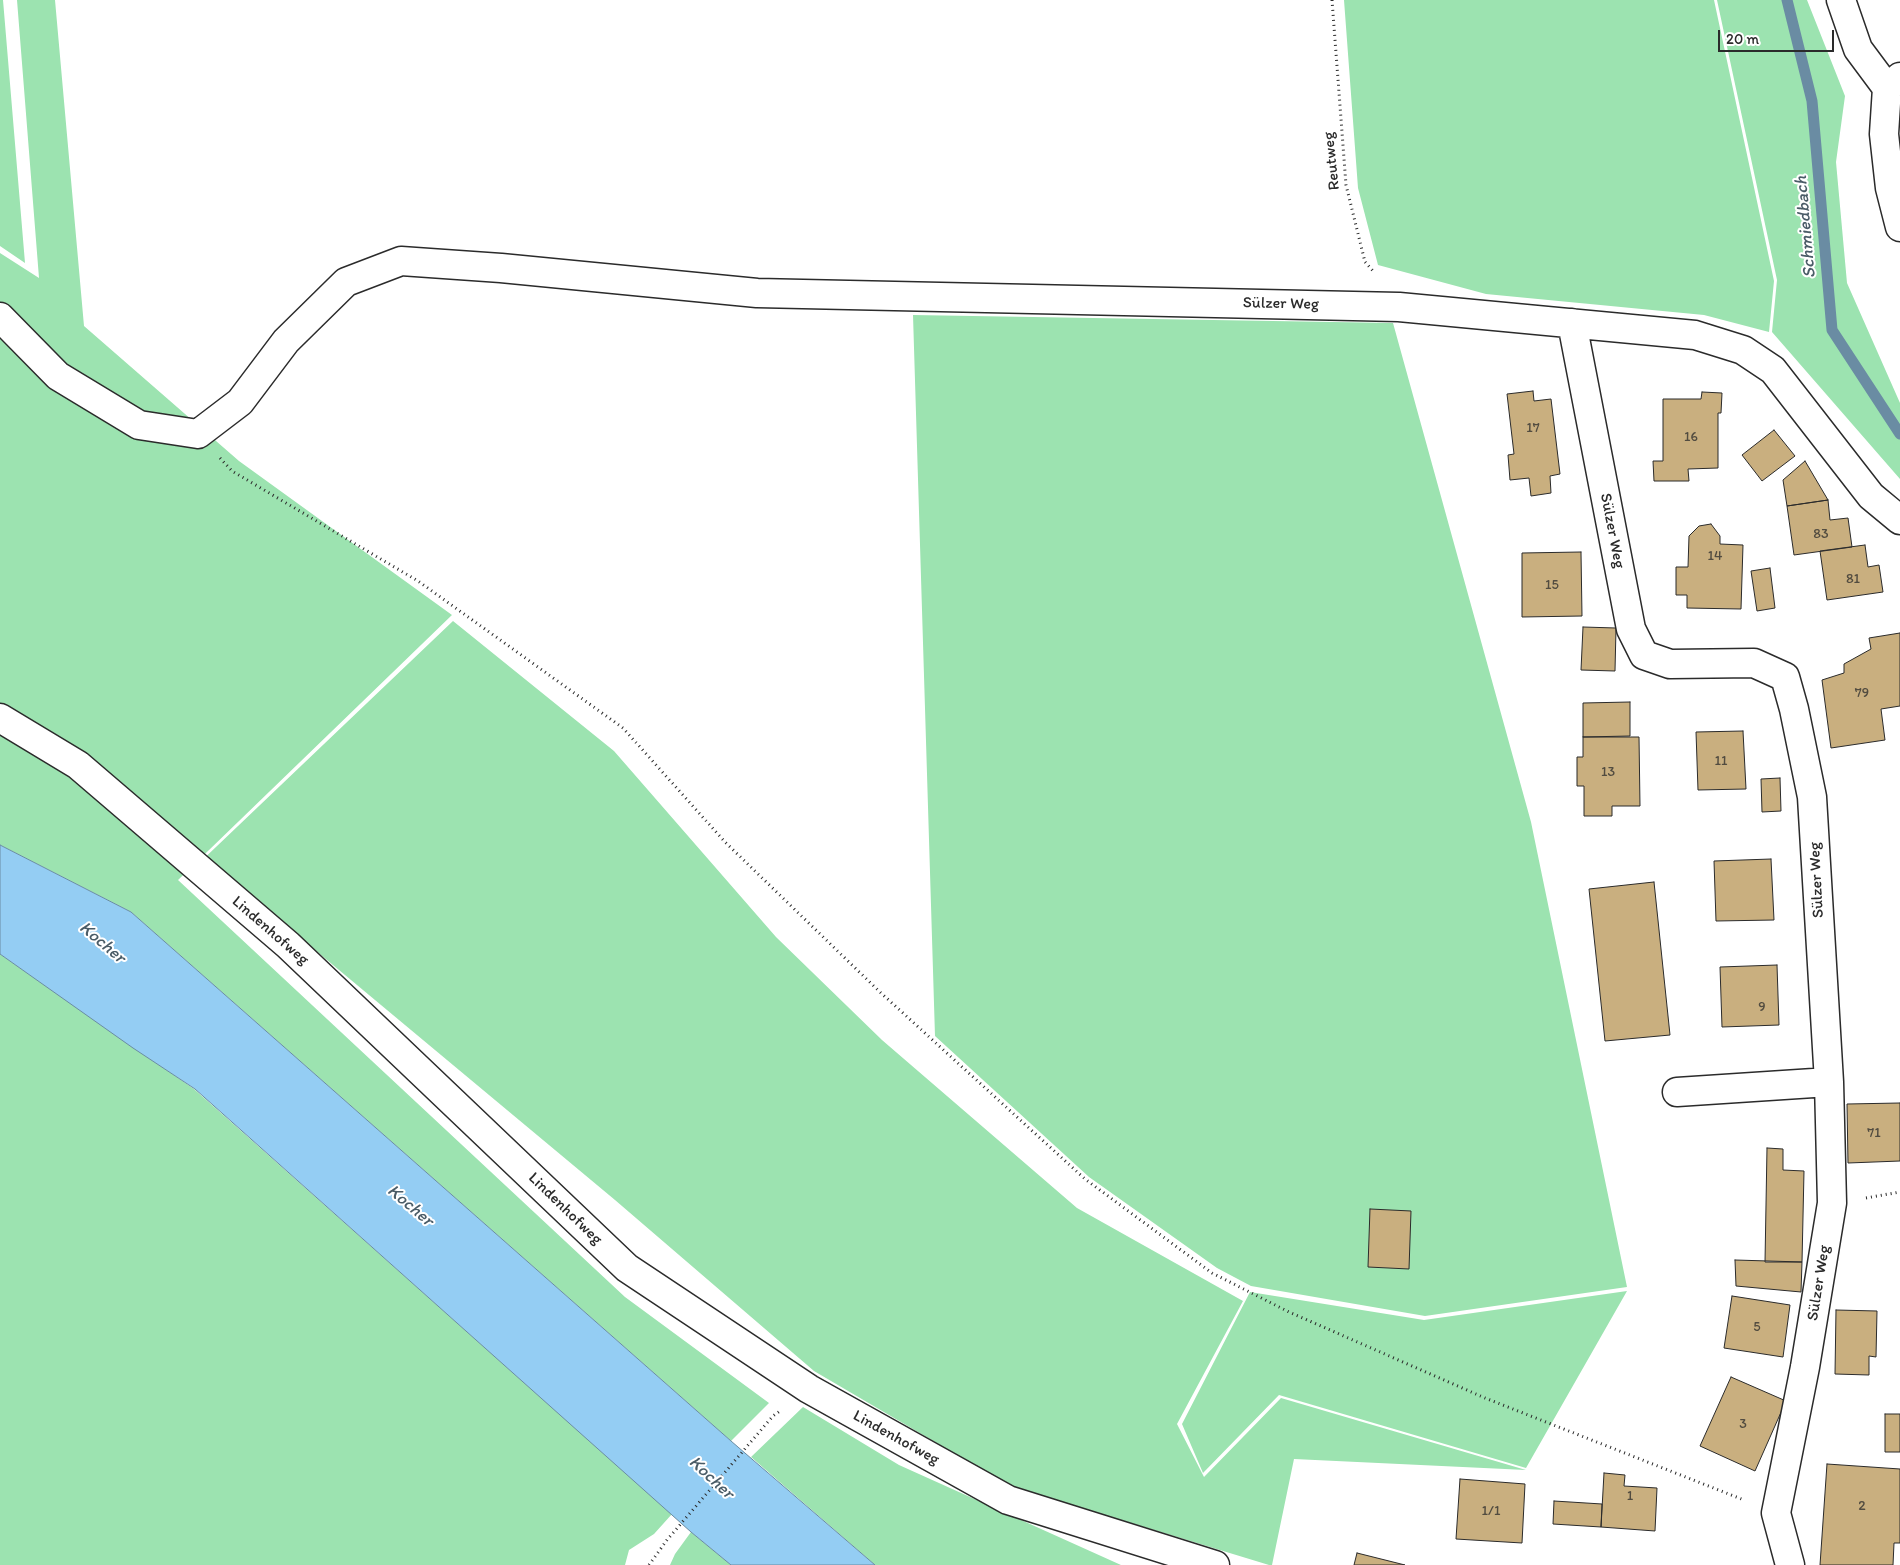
<!DOCTYPE html>
<meta charset="utf-8">
<style>
body{margin:0}
#map{position:relative;width:1900px;height:1565px;overflow:hidden;background:#fff;font-family:Itim,sans-serif}
canvas{display:block}
.scale{position:absolute;left:1718px;top:30px;width:116px;height:22px;box-sizing:border-box;border:2px solid #2b2b2b;border-top:0;padding-left:6px;font-size:15px;line-height:18px;white-space:nowrap;color:#2b2b2b;-webkit-text-stroke:4px #fff;paint-order:stroke}
</style>
<div id="map">
<canvas width="1900" height="1565"></canvas>
<div class="scale">20 m</div>
</div>
<script>
const c = document.querySelector('canvas').getContext('2d');
c.lineJoin = 'round';
function fill(path, color) { c.fillStyle = color; c.fill(path, 'evenodd'); }
const shape = rows => new Path2D(rows.map(r => 'M' + r).join(''));
function trace(path, color, width, dash) { c.strokeStyle = color; c.lineWidth = width; c.lineCap = dash ? 'butt' : 'round'; c.setLineDash(dash || []); c.stroke(path); }
function drawText(font, color, halo, rows, align = 'center') {
  c.font = font + ' Itim,sans-serif'; c.lineWidth = 4; c.setLineDash([]); c.textBaseline = 'middle'; c.strokeStyle = halo; c.fillStyle = color; for (const [text, x, y, turn = 0] of rows) {
    c.save(); c.translate(x, y); c.rotate((+turn || 0) * Math.PI / 180); c.textAlign = isNaN(turn) ? turn : align; if (halo) c.strokeText(text, 0, 0); c.fillText(text, 0, 0); c.restore();
  }
}
fill(shape([
 [0,0,3,0,25,263,0,246],
 [17,0,55,0,84,326,239,461,452,615,178,880,625,1297,769,1403,731,1441,131,912,0,845,0,253,39,278],
 [1344,0,1714,0,1774,281,1769,332,1704,315,1486,294,1378,265,1358,188],
 [1717,0,1807,0,1845,96,1836,162,1847,283,1900,403,1900,479,1772,332,1777,280],
 [913,315,1393,323,1531,822,1627,1287,1425,1316,1251,1286,1217,1268,1089,1177,935,1036],
 [453,621,614,751,776,937,882,1040,1077,1208,1243,1301,1177,1424,1204,1477,1281,1398,1526,1470,1294,1459,1272,1565,1269,1565,1010,1486,814,1371,615,1200,291,930,195,867],
 [0,954,194,1089,672,1514,654,1534,629,1550,625,1565,0,1565],
 [1627,1291,1526,1468,1279,1395,1203,1473,1182,1424,1250,1292,1424,1320],
 [803,1407,899,1465,1121,1565,875,1565,751,1457],
 [691,1532,731,1565,670,1565,675,1554]
]), '#9ce3b0');
const water = shape([
 [0,845,131,912,731,1441,875,1565,731,1565,691,1532,195,1089,133,1048,0,954,0,845]
]);
fill(water, '#94cdf3');
trace(water, '#6a8ca3', 1);
trace(shape([
 [1787,0,1812,101,1832,330,1900,434]
]), '#6a8ca3', 11);
const building = shape([
 [1533,391,1534,401,1551,399,1560,474,1550,476,1551,493,1531,496,1529,478,1510,480,1508,455,1514,454,1507,394,1533,391],
 [1702,392,1722,393,1721,413,1718,413,1718,468,1688,469,1689,481,1654,481,1653,461,1663,461,1663,399,1701,399,1702,392],
 [1774,430,1795,456,1762,481,1742,455,1774,430],
 [1805,461,1828,500,1787,506,1783,480,1805,461],
 [1828,500,1830,520,1848,518,1852,547,1794,555,1787,506,1828,500],
 [1711,524,1720,536,1720,544,1743,545,1741,609,1687,608,1687,595,1676,595,1676,567,1688,567,1689,536,1699,526,1711,524],
 [1865,545,1868,567,1879,565,1883,592,1827,600,1820,551,1865,545],
 [1581,552,1582,616,1522,617,1522,553,1581,552],
 [1770,568,1775,608,1757,611,1751,571,1770,568],
 [1583,627,1616,628,1615,671,1581,670,1583,627],
 [1900,633,1900,706,1881,709,1885,740,1831,748,1822,680,1844,673,1844,664,1871,649,1869,638,1900,633],
 [1630,702,1630,736,1583,737,1583,703,1630,702],
 [1743,731,1746,789,1698,790,1696,732,1743,731],
 [1583,737,1639,737,1640,806,1612,806,1612,816,1584,816,1584,786,1577,786,1577,757,1583,757,1583,737],
 [1780,778,1781,811,1762,812,1761,779,1780,778],
 [1771,859,1774,920,1716,921,1714,861,1771,859],
 [1654,882,1670,1035,1605,1041,1589,889,1654,882],
 [1777,965,1779,1025,1722,1027,1720,967,1777,965],
 [1900,1103,1900,1161,1848,1163,1847,1104,1900,1103],
 [1767,1148,1783,1149,1783,1170,1804,1171,1802,1262,1765,1262,1767,1148],
 [1370,1209,1411,1211,1409,1269,1368,1267,1370,1209],
 [1735,1260,1802,1262,1801,1292,1736,1286,1735,1260],
 [1732,1296,1790,1305,1783,1357,1724,1348,1732,1296],
 [1836,1310,1877,1311,1876,1357,1869,1356,1869,1375,1835,1374,1836,1310],
 [1731,1377,1786,1401,1755,1471,1700,1446,1731,1377],
 [1885,1414,1900,1414,1900,1452,1885,1452,1885,1414],
 [1827,1464,1900,1469,1900,1543,1894,1543,1893,1565,1820,1565,1827,1464],
 [1604,1473,1625,1475,1624,1486,1657,1488,1655,1531,1601,1527,1604,1473],
 [1460,1479,1525,1484,1522,1543,1456,1539,1460,1479],
 [1554,1501,1602,1504,1601,1527,1553,1524,1554,1501],
 [1357,1553,1405,1565,1354,1565,1357,1553]
]);
fill(building, '#c9af7f');
trace(building, '#2b2b2b', 1);
const minor = shape([
 [1841,0,1858,49,1887,88],
 [1900,77,1887,88,1884,134,1890,188,1900,227],
 [0,317,58,376,139,425,198,434,240,402,286,341,346,282,401,261,501,268,757,293,1399,307,1695,335,1743,350,1773,370,1871,496,1900,520],
 [1572,323,1631,629,1644,655,1670,664,1754,663,1785,677,1794,709,1812,797,1829,1082,1832,1203,1805,1367,1776,1513,1790,1565],
 [0,718,78,765,288,945,627,1268,809,1389,1008,1500,1215,1565],
 [1677,1092,1829,1082]
]);
trace(minor, '#2b2b2b', 31);
trace(shape([
 [1332,0,1346,185,1365,262,1373,271],
 [220,458,232,471,418,581,623,728,725,842,881,993,1085,1179,1212,1273,1289,1312,1485,1398,1744,1500],
 [1866,1198,1900,1192],
 [649,1565,667,1540,773,1416,780,1411]
]), '#2b2b2b', 3, [1, 4]);
trace(minor, '#fff', 28);
drawText('14px', '#524c40', null, [
 ["17",1533,428],
 ["16",1691,437],
 ["83",1821,534],
 ["14",1715,556],
 ["81",1853,579],
 ["15",1552,585],
 ["79",1862,693],
 ["11",1721,761],
 ["13",1608,772],
 ["9",1762,1007],
 ["71",1874,1133],
 ["5",1757,1327],
 ["3",1743,1424],
 ["1",1630,1496],
 ["2",1862,1506],
 ["1/1",1491,1511]
]);
drawText('16px', '#2b2b2b', '#fff', [
 ["Reutweg",1332,161,-96],
 ["Sülzer Weg",1281,304,1],
 ["Sülzer Weg",1612,531,79],
 ["Sülzer Weg",1817,880,-93],
 ["Lindenhofweg",270,931,41],
 ["Lindenhofweg",565,1209,44],
 ["Sülzer Weg",1819,1283,-81],
 ["Lindenhofweg",896,1438,29]
]);
drawText('italic 18px', '#4a5c67', '#fff', [
 ["Schmiedbach",1806,227,-95],
 ["Kocher",102,943,40],
 ["Kocher",410,1206,40],
 ["Kocher",711,1478,43]
]);
</script>
